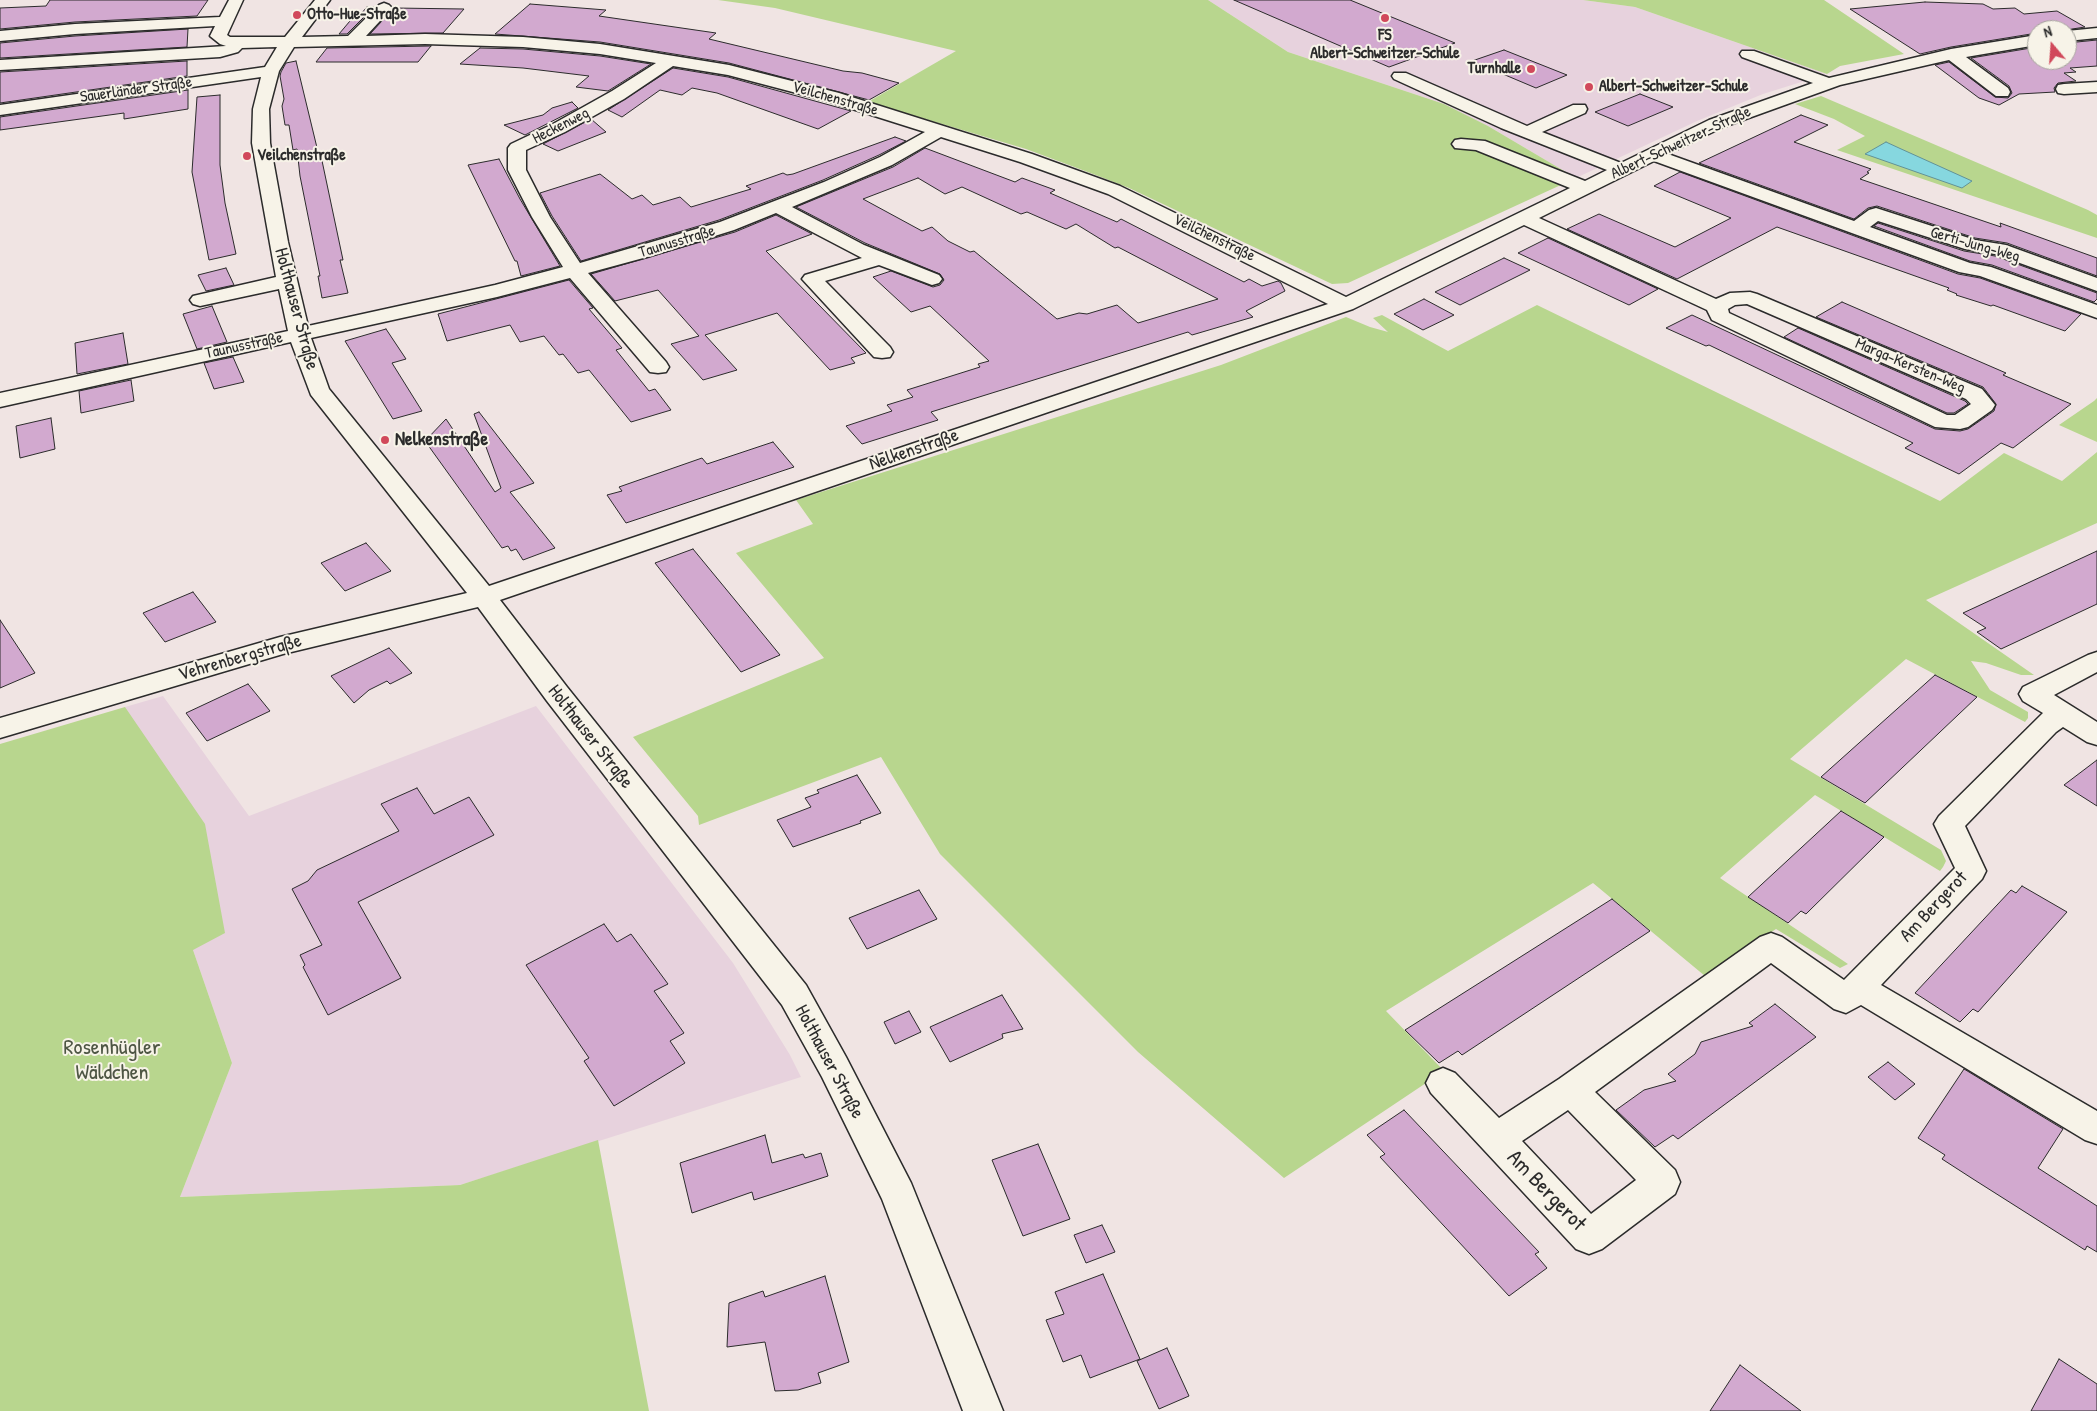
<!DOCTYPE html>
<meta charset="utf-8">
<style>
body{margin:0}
#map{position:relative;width:2097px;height:1411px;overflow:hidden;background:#f0e4e3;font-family:"Patrick Hand",sans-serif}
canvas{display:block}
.north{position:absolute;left:2027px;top:20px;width:50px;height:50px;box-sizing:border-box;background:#f7f3e8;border:1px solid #a5a39c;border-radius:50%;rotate:342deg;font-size:14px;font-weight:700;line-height:20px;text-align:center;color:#2b2b2b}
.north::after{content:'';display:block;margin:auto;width:18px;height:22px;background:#d1495b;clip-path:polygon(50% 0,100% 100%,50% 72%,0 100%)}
</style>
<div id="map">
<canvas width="2097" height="1411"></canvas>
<div class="north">N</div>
</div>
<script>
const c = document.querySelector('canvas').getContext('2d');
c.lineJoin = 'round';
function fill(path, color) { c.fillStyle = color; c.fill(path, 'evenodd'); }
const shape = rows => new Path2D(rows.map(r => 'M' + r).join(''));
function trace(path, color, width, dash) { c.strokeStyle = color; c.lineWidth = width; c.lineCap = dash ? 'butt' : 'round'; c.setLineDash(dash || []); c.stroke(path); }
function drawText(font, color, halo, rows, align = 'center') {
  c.font = font + ' "Patrick Hand",sans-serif'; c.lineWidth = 4; c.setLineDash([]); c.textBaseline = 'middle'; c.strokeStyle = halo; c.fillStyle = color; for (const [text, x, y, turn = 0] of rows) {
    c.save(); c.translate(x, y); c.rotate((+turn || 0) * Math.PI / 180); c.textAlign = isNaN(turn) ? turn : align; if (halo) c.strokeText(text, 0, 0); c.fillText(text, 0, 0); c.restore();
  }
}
fill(shape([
 [1208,0,1583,0,1635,7,1827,74,1763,94,1697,121,1576,178,1488,126,1444,104,1288,52],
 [163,696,249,816,536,706,733,963,790,1055,801,1077,460,1185,180,1197,232,1063,193,950,125,707]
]), '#e7d2dd');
fill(shape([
 [718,0,1208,0,1288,52,1444,104,1488,126,1576,178,1348,283,1332,284,1129,188,1093,174,1026,149,868,102,956,51,775,8],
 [1583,0,1824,0,1904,54,1840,66,1827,74,1635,7],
 [1821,96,2088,210,2097,215,2097,238,1837,150,1865,136,1834,119,1795,104],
 [1537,305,1940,501,2004,453,2062,481,2097,452,2097,523,1926,600,2034,675,2021,675,1986,663,1971,661,1990,690,2028,712,2028,718,2025,722,1906,659,1790,759,1941,850,1946,861,1943,867,1940,871,1815,795,1720,878,1848,964,1840,968,1776,929,1705,976,1593,883,1386,1011,1444,1071,1284,1178,1138,1052,940,854,881,757,699,825,698,816,633,737,824,658,736,553,813,524,796,500,1221,365,1346,317,1370,327,1388,332,1373,318,1382,315,1448,351],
 [2097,398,2097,442,2059,425,2094,401],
 [125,707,205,824,225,933,193,950,232,1063,180,1197,460,1185,598,1140,649,1411,0,1411,0,744]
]), '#b8d68e');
const water = shape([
 [1886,142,1899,148,1972,181,1962,188,1865,154,1886,142]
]);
fill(water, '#86d7df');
trace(water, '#629297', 1);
const building = shape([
 [50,0,208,0,197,16,75,22,0,29,0,8,46,6,50,0],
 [1234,0,1350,0,1455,43,1389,67,1234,0],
 [1925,2,1983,4,1993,9,2015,8,2024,14,2057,11,2085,27,2066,30,2037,30,2037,33,1951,47,1920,54,1850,9,1925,2],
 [530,4,606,10,599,16,716,33,709,39,843,71,862,73,899,83,869,100,729,63,600,42,495,34,530,4],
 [367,7,374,7,347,34,339,34,355,15,360,15,367,7],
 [394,8,464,9,443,33,370,34,394,8],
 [188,29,187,47,0,58,0,43,75,36,188,29],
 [2097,40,2097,66,2070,68,2076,72,2064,73,2076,81,2058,83,2054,88,2055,92,2019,94,1999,105,1979,98,1935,65,1949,62,1995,97,2008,98,2012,93,2009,86,1971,58,2037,47,2037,60,2067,60,2067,43,2097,40],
 [431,46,418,62,316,62,327,48,431,46],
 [480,48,523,49,600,56,651,64,608,91,576,87,589,76,523,68,460,64,480,48],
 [1504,50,1567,75,1536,88,1472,61,1504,50],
 [187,61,187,76,0,103,0,72,187,61],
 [296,61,319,156,321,156,343,260,340,260,348,293,322,298,318,276,320,276,300,176,297,149,293,150,289,125,285,125,282,106,284,99,280,76,281,72,286,63,296,61],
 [673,68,728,77,851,111,818,129,717,93,692,88,682,95,660,90,622,117,608,110,673,68],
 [188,90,188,109,124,119,124,113,0,130,0,117,188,90],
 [1640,94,1673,107,1628,126,1595,112,1640,94],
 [220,95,220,165,225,203,236,254,209,260,192,172,197,97,220,95],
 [572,102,578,108,525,135,504,125,543,115,552,108,572,102],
 [1801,115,1828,125,1794,142,1871,169,1867,172,1869,173,1860,179,2001,227,2000,223,2097,258,2097,276,2007,243,1975,238,1877,206,1868,208,1854,219,1699,163,1801,115],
 [591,119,606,132,558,151,543,144,591,119],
 [895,137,906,141,879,155,823,180,719,220,581,261,552,216,540,193,600,174,632,199,642,195,653,205,680,197,691,207,751,189,746,186,783,173,787,175,793,174,895,137],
 [925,148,1015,182,1022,178,1055,190,1050,193,1117,222,1121,219,1244,282,1249,279,1262,286,1278,281,1281,283,1285,291,1246,311,1253,317,1192,335,1188,332,931,412,938,420,862,444,846,426,892,411,887,405,913,397,907,390,980,367,978,364,989,361,930,306,911,312,873,277,891,271,933,287,940,285,944,280,940,274,865,243,796,207,893,167,925,148],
 [918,178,945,194,962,187,1021,214,1027,212,1066,229,1076,224,1115,248,1118,247,1218,299,1138,323,1117,305,1087,314,1079,313,1057,319,974,251,970,252,948,241,932,227,922,231,863,199,918,178],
 [499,159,520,199,560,266,521,276,517,261,515,261,468,165,499,159],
 [1680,172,1958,274,1980,278,2081,314,2065,331,1993,305,1991,306,1956,295,1957,294,1947,290,1949,288,1777,227,1677,279,1567,229,1599,214,1675,247,1731,218,1654,186,1680,172],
 [776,215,812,234,766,251,866,353,851,358,855,363,830,370,777,313,705,335,737,370,703,380,671,344,699,336,658,290,615,301,591,274,735,232,776,215],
 [1878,223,1964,251,1995,256,2097,293,2097,299,2094,302,1992,265,1970,261,1874,226,1878,223],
 [1548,238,1658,289,1629,305,1518,253,1548,238],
 [1504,258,1530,270,1460,305,1435,292,1504,258],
 [226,268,234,285,206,291,198,275,226,268],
 [569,280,593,308,589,309,622,348,616,350,649,391,655,389,671,410,631,422,589,370,578,373,563,354,559,355,544,336,520,342,510,325,447,341,438,314,569,280],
 [1424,299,1454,315,1423,330,1394,314,1424,299],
 [1842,302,2006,373,2003,375,2071,404,2013,448,2001,443,1959,474,1905,448,1913,443,1709,345,1706,346,1666,328,1692,315,1935,429,1960,431,1968,429,1994,411,1996,404,1983,387,1816,317,1842,302],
 [212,306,227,342,197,349,183,314,212,306],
 [1798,328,1965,401,1968,404,1954,413,1947,413,1784,337,1798,328],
 [386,329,406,359,392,363,422,411,393,419,345,341,386,329],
 [123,333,128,364,77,374,75,343,123,333],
 [233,357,244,382,214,389,204,363,233,357],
 [131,380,134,401,81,413,79,391,131,380],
 [479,412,534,483,510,492,555,548,523,560,516,549,511,551,508,546,502,548,425,441,446,419,495,492,501,488,474,414,479,412],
 [51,418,55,449,20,458,16,426,51,418],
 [773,442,794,467,626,523,607,495,622,491,619,487,702,458,707,464,773,442],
 [366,543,391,571,345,591,321,563,366,543],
 [693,549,735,600,780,655,741,672,655,563,693,549],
 [2097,551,2097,604,2001,649,1977,632,1986,628,1963,613,2097,551],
 [193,592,216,622,165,642,143,613,193,592],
 [0,620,35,673,0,688,0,620],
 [389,648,412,673,390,684,387,681,369,690,354,703,331,676,389,648],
 [1935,675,1977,697,1865,803,1821,777,1935,675],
 [248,684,270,711,207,741,186,713,248,684],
 [2097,760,2097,806,2064,785,2097,760],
 [857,775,881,813,860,821,861,823,793,847,777,820,811,807,805,798,819,793,817,790,857,775],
 [417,788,434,814,469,797,494,835,358,902,401,978,328,1015,303,967,305,965,300,955,322,945,292,889,308,881,317,870,399,831,381,804,417,788],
 [1841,811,1884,837,1806,914,1801,911,1788,923,1748,897,1841,811],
 [2022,886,2067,912,1978,1012,1973,1009,1960,1022,1915,993,2011,890,2016,893,2022,886],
 [919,890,937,919,867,949,849,918,919,890],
 [1612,899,1650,931,1462,1055,1458,1051,1439,1063,1405,1030,1612,899],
 [604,924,617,942,631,934,668,984,654,991,684,1033,670,1041,685,1063,614,1106,584,1061,589,1058,526,965,604,924],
 [1002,995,1023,1029,1002,1034,1003,1038,950,1062,930,1027,1002,995],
 [1775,1004,1816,1037,1678,1139,1673,1135,1655,1147,1616,1110,1644,1090,1676,1081,1668,1074,1695,1054,1701,1042,1753,1026,1749,1023,1775,1004],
 [909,1011,921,1032,895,1044,884,1022,909,1011],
 [1888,1062,1915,1084,1895,1100,1868,1077,1888,1062],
 [1964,1069,2063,1129,2038,1168,2097,1206,2097,1252,2087,1246,2085,1250,1973,1179,1942,1159,1945,1155,1918,1138,1964,1069],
 [1404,1110,1539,1252,1535,1254,1547,1268,1509,1296,1380,1157,1385,1154,1367,1135,1404,1110],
 [765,1135,772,1163,803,1154,805,1158,821,1153,828,1176,754,1200,752,1192,692,1213,680,1163,765,1135],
 [1038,1144,1070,1219,1023,1236,992,1160,1038,1144],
 [1102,1225,1115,1252,1086,1263,1074,1235,1102,1225],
 [1103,1274,1140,1359,1090,1378,1081,1355,1063,1362,1046,1320,1064,1314,1055,1292,1103,1274],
 [825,1276,849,1362,818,1373,821,1383,798,1390,775,1391,765,1342,727,1347,729,1303,763,1291,765,1297,825,1276],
 [1167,1348,1189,1396,1159,1409,1137,1361,1167,1348],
 [2059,1359,2097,1384,2097,1411,2031,1411,2059,1359],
 [1740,1365,1801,1411,1710,1411,1740,1365]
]);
fill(building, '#d2a9cf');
trace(building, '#2b2b2b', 1);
const minor = shape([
 [229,0,243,0,227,35,230,37,285,37,315,0,330,0,302,37,348,36,379,5,384,3,389,5,392,8,366,36,425,34,523,37,600,44,729,65,839,93,1032,154,1120,186,1346,297,1570,188,1476,150,1455,148,1452,144,1455,140,1461,139,1485,141,1585,181,1607,170,1501,128,1394,79,1392,76,1394,73,1406,73,1527,126,1573,105,1585,105,1587,109,1585,113,1542,132,1621,163,1709,120,1813,83,1742,57,1740,54,1742,51,1754,51,1829,78,1951,49,2037,35,2037,45,1966,57,2008,88,2010,92,2008,96,1996,96,1949,60,1840,85,1721,128,1668,154,1854,221,1869,210,1876,208,1975,240,2006,245,2097,278,2097,291,1995,254,1965,249,1878,221,1870,227,1970,263,1991,267,2097,305,2097,318,1980,276,1959,272,1654,161,1539,218,1716,299,1730,293,1750,292,1757,294,1982,389,1995,405,1992,410,1968,427,1960,429,1935,427,1712,320,1707,310,1524,225,1353,309,1060,408,500,600,567,687,806,985,846,1057,911,1183,1003,1411,963,1411,882,1199,822,1077,782,1005,547,701,478,607,283,654,0,738,0,718,280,637,467,593,311,395,291,342,0,407,0,393,288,331,279,289,200,306,193,304,190,300,193,296,276,277,252,143,253,109,261,77,0,115,0,105,265,67,277,47,242,48,238,52,220,57,0,70,0,60,226,46,220,44,210,36,215,26,75,34,0,41,0,31,75,24,220,17,229,0],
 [425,44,523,47,600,54,656,63,612,91,553,124,511,144,508,148,508,170,532,217,563,267,495,285,308,326,288,242,270,143,269,109,279,71,294,47,425,44],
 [673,66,728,75,827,101,925,132,880,157,824,182,720,222,580,263,550,217,526,170,526,150,565,132,624,99,673,66],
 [941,137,1020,162,1108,194,1328,304,489,586,329,389,311,338,497,297,570,278,650,372,658,373,666,372,669,367,666,362,588,273,647,257,734,230,776,213,862,258,805,275,802,279,874,357,882,358,890,357,893,352,890,347,825,281,879,265,932,285,939,283,942,279,939,275,864,245,792,207,892,165,941,137],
 [1747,304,1966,399,1971,404,1955,415,1947,415,1729,313,1728,309,1735,305,1747,304],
 [2097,28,2097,38,2067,41,2067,31,2097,28],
 [2097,82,2097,92,2064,94,2058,93,2056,89,2058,85,2064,84,2097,82],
 [2097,652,2097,672,2054,695,2097,722,2097,745,2087,742,2063,727,2056,732,1965,826,1986,871,1982,879,1881,985,2097,1111,2097,1144,2085,1140,1861,1005,1846,1013,1834,1009,1771,963,1595,1092,1675,1170,1680,1182,1675,1194,1602,1249,1589,1254,1576,1249,1431,1093,1426,1083,1431,1073,1443,1068,1455,1073,1499,1118,1559,1079,1760,937,1771,933,1782,937,1844,980,1955,868,1934,824,1939,816,2043,713,2023,701,2019,694,2023,687,2088,655,2097,652],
 [1568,1110,1636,1180,1591,1214,1522,1141,1568,1110]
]);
trace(minor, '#2b2b2b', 3);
fill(minor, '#f7f3e8');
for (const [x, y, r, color] of [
 [297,15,5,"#d1495b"],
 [1385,18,5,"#d1495b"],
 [1531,69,5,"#d1495b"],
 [1589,87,5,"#d1495b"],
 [247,156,5,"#d1495b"],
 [385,440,5,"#d1495b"]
]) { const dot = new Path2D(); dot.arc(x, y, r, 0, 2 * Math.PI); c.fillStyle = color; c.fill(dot); trace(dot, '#f7f3e8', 2); }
drawText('bold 16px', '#2b2b2b', '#f7f3e8', [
 ["Otto-Hue-Straße",307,15],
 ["FS",1385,36,"center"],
 ["Albert-Schweitzer-Schule",1385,54,"center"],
 ["Turnhalle",1521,69,"right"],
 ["Albert-Schweitzer-Schule",1599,87],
 ["Veilchenstraße",257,156]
], 'left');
drawText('16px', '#2b2b2b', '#f7f3e8', [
 ["Sauerländer Straße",136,90,-8],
 ["Veilchenstraße",835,99,16],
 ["Heckenweg",561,126,-27],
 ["Albert-Schweitzer-Straße",1681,143,-25],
 ["Veilchenstraße",1214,238,26],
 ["Taunusstraße",677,242,-17],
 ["Gerti-Jung-Weg",1975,245,16],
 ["Taunusstraße",244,346,-12],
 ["Marga-Kersten-Weg",1910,366,23]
]);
drawText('19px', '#2b2b2b', '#f7f3e8', [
 ["Holthauser Straße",296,309,75],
 ["Nelkenstraße",914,450,-19],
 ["Vehrenbergstraße",240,658,-16],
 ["Holthauser Straße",590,737,52],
 ["Am Bergerot",1934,907,-47],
 ["Holthauser Straße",829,1062,62]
]);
drawText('bold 19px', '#2b2b2b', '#f7f3e8', [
 ["Nelkenstraße",395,440]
], 'left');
drawText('22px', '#4e5644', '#f7f3e8', [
 ["Rosenhügler",112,1048],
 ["Wäldchen",112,1073]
]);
drawText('22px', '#2b2b2b', '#f7f3e8', [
 ["Am Bergerot",1546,1191,46]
]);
</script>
